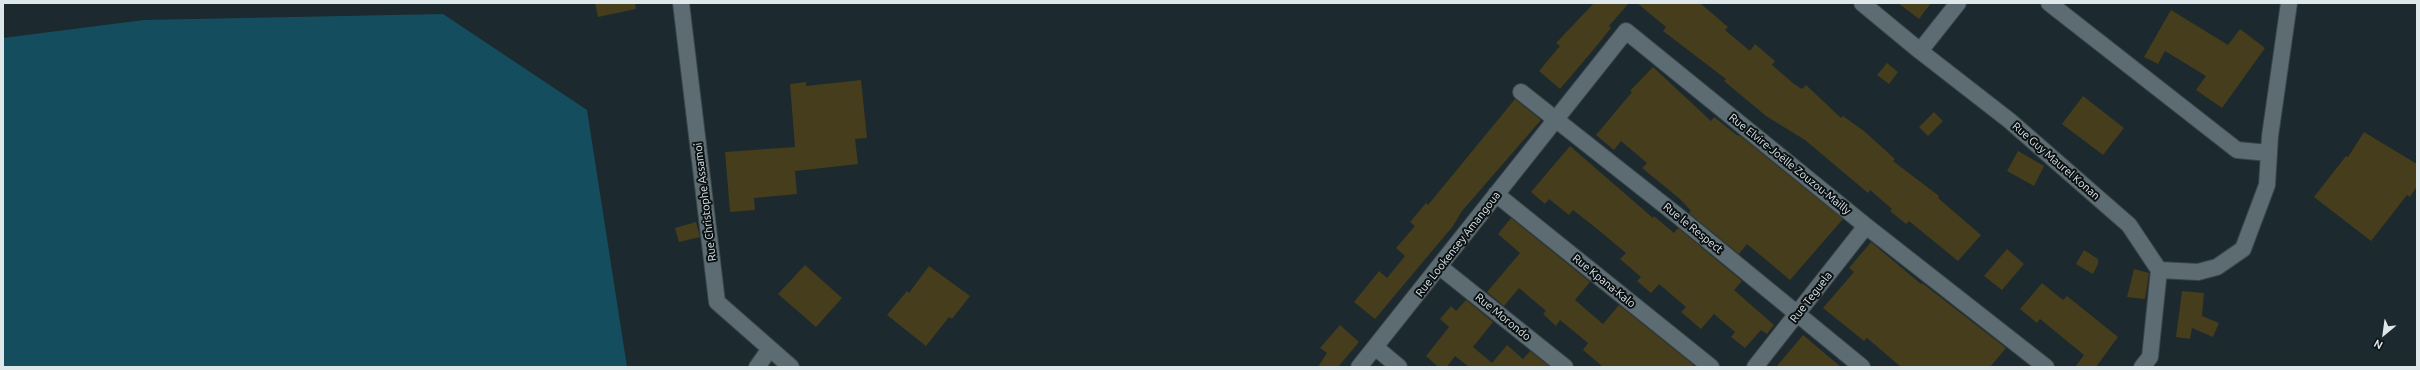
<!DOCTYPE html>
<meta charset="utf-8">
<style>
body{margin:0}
#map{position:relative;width:2420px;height:370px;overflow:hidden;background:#1c292e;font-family:Ubuntu,sans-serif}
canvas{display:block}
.frame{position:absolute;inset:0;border:4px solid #dee7ea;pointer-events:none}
.north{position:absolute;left:2364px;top:314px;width:40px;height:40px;-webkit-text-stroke:3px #0b1113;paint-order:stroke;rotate:209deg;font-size:11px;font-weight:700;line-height:16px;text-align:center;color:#dee7ea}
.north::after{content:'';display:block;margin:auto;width:14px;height:18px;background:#dee7ea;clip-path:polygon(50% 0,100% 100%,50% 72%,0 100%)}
</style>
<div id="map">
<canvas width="2420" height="370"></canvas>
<div class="frame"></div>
<div class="north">N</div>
</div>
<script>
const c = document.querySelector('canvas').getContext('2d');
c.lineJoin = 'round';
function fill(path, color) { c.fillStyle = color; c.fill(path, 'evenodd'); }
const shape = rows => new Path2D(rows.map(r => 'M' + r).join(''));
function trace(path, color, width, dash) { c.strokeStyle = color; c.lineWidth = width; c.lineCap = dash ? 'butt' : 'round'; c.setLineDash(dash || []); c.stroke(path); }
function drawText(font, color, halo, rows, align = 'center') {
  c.font = font + ' Ubuntu,sans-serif'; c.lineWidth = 4; c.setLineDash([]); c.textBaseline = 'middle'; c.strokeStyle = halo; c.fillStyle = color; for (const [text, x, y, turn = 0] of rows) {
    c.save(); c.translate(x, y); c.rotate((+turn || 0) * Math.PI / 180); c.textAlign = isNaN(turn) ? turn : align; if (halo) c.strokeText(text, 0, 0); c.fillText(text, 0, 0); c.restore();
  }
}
fill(shape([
 [443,14,587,110,627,367,3,367,3,38,144,20]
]), '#144e5e');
fill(shape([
 [595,3,635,3,636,9,598,17],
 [1594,3,1629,3,1609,26,1611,28,1594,49,1560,89,1539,71,1560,46,1556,43],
 [1637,3,1700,3,1728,27,1725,30,1750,51,1755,44,1775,61,1772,65,1794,84,1802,89,1806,85,1841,118,1843,116,1864,131,1895,159,1893,161,1939,196,1938,198,1981,235,1958,261,1909,221,1906,224,1890,211,1892,209,1870,190,1868,193,1805,140,1766,116,1724,81,1726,79,1663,31,1666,27],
 [1898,3,1931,3,1919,19],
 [2171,10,2228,45,2240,29,2265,48,2222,108,2196,90,2206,76,2165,51,2158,64,2144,57],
 [1887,63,1898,72,1889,84,1877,75],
 [1653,67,1711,121,1714,117,1738,136,1739,135,1843,219,1790,280,1747,244,1739,254,1689,213,1691,211,1680,199,1642,168,1647,163,1621,141,1614,150,1596,135,1632,92,1630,91],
 [861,80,867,138,855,139,858,164,795,171,797,194,754,198,755,210,730,212,725,152,795,147,790,84,806,82,806,86],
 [2083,96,2124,128,2103,155,2062,124],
 [1515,99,1541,120,1462,211,1453,226,1375,319,1354,302,1379,271,1387,278,1405,256,1396,248,1415,226,1410,222,1426,203,1428,205],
 [1934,112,1943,121,1928,136,1919,127],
 [2364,132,2417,164,2417,186,2410,197,2407,195,2371,241,2314,197,2346,156,2348,157],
 [1570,146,1653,218,1654,216,1674,233,1678,228,1742,281,1734,290,1774,325,1767,334,1761,330,1745,348,1731,337,1735,332,1714,314,1701,329,1681,312,1686,307,1659,284,1651,293,1637,281,1641,277,1620,259,1626,253,1596,228,1573,210,1569,215,1549,199,1545,204,1531,192],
 [2018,151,2044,166,2034,186,2007,171],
 [1511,218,1590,282,1575,300,1603,324,1619,305,1696,367,1603,367,1583,350,1588,343,1560,320,1556,326,1543,314,1546,311,1519,288,1504,306,1487,292,1520,253,1498,234],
 [696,222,700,237,679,242,675,228],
 [1871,242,1921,284,1922,283,2006,348,1990,367,1901,367,1867,338,1864,341,1823,308,1854,272,1849,268],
 [2007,249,2024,264,2002,290,1984,276],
 [2084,250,2098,259,2098,264,2093,274,2076,264],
 [805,265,842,298,816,327,778,294],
 [929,266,970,296,952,319,949,317,926,346,887,315,907,291,909,293],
 [2134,269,2149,273,2145,299,2127,297],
 [2042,283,2063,300,2067,296,2118,337,2096,367,2075,367,2084,355,2040,319,2037,323,2020,309],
 [2182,291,2204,293,2202,316,2219,323,2213,337,2192,328,2190,339,2176,337],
 [1466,300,1493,322,1473,347,1492,363,1507,345,1523,359,1530,351,1550,367,1469,367,1455,356,1447,367,1438,367,1426,356,1449,327,1440,319,1451,306,1456,311],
 [1340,325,1359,342,1338,367,1318,367,1327,353,1320,348],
 [1803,335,1841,367,1776,367]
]), '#463d1c');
const street = shape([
 [681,3,717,302,791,367],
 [1862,3,1920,51,2010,121,2129,225,2159,270,2150,357,2142,367],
 [2049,3,2237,150,2269,153],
 [1920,51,1958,3],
 [1521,92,1678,216,1862,367],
 [1496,194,1711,367],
 [1440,267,1565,367],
 [2159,270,2198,272,2217,267,2243,249,2267,185,2270,136,2289,3],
 [1375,347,1399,367],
 [757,367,769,350],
 [1359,367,1626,31,1866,226,2046,367],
 [1755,367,1866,226]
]);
trace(street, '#394549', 18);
trace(street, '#5d6c72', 16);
drawText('11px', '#dee7ea', '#0b1113', [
 ["Rue Guy Maurel Konan",2056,161,41],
 ["Rue Elvire-Joëlle Zouzou-Mailly",1790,164,39],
 ["Rue Christophe Assamoi",705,202,-97],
 ["Rue le Respect",1693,228,39],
 ["Rue Lookensey Amangoua",1458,244,-52],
 ["Rue Kpana-Kalo",1604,281,39],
 ["Rue Teguela",1811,297,-52],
 ["Rue Morondo",1503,317,39]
]);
</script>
